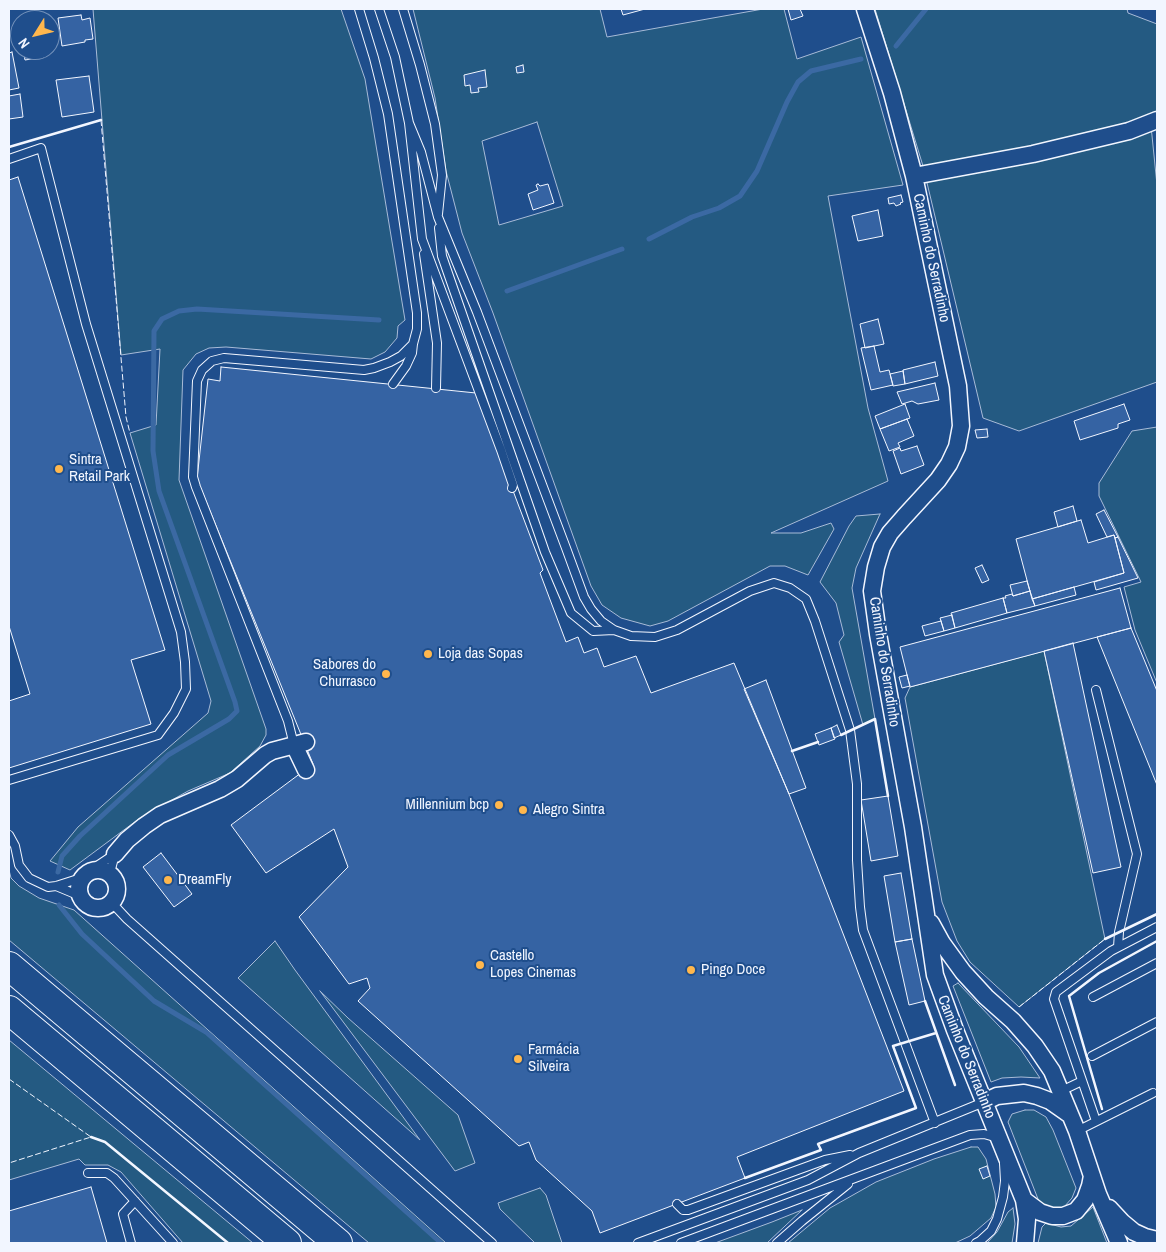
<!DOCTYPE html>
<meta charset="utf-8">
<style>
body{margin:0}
#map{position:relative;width:1166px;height:1252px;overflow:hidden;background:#1f4e8c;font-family:"Archivo Narrow",sans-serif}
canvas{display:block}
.frame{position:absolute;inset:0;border:10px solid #f2f6ff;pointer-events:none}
.north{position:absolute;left:10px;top:10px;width:50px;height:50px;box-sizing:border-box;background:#1f4e8c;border:1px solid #7391ba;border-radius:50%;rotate:234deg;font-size:14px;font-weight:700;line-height:20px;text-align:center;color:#f2f6ff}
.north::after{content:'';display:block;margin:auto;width:18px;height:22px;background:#ffb74d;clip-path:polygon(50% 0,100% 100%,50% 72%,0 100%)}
</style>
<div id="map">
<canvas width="1166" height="1252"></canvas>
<div class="frame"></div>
<div class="north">N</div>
</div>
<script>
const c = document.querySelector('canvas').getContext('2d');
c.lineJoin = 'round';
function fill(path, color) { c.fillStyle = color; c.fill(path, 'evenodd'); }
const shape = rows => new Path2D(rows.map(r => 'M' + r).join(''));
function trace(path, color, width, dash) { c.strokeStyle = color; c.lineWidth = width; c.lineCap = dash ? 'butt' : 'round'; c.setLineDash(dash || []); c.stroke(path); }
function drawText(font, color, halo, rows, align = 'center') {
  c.font = font + ' "Archivo Narrow",sans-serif'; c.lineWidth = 4; c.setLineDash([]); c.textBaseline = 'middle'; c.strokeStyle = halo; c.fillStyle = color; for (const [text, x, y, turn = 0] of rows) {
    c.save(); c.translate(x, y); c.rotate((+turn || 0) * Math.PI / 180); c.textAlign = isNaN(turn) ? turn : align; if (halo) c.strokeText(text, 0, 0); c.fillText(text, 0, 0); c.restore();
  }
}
const green = shape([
 [93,9,341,9,365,79,405,320,398,326,397,338,385,352,371,359,226,347,209,348,196,354,183,370,179,480,266,729,266,735,260,746,230,773,188,791,140,818,70,870,50,861,78,827,208,713,211,701,130,433,156,425,160,349,121,355,93,9],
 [413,9,600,9,607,37,763,9,784,9,797,59,861,37,903,185,828,196,868,408,888,481,771,533,801,533,831,523,834,529,808,575,785,566,770,566,668,621,650,626,621,618,602,605,591,586,493,313,462,233,446,171,435,98,413,9],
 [537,122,563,206,499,225,482,141,537,122],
 [875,9,1127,9,1128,13,1157,24,1157,112,1150,116,1157,185,1157,382,1019,431,983,418,923,166,875,9],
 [1157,427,1157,683,1135,630,1124,587,1141,582,1099,496,1099,483,1132,431,1157,427],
 [880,514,856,568,852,588,875,719,863,725,839,642,844,635,836,603,820,582,849,526,856,516,880,514],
 [1044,651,1105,939,1019,1007,970,962,957,941,942,902,905,698,910,687,1044,651],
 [9,870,11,878,19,886,39,898,74,910,446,1243,369,1243,9,940,9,870],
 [275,941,295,970,420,1140,238,978,275,941],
 [958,983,1019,1047,1040,1078,1021,1077,1002,1078,991,1082,953,986,958,983],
 [320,991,348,1018,458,1115,475,1163,455,1171,320,991],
 [9,1040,253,1243,183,1243,121,1172,108,1165,85,1165,79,1159,9,1180,9,1040],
 [1025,1110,1034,1110,1046,1117,1053,1130,1076,1188,1072,1198,1064,1207,1055,1209,1044,1206,1038,1199,1008,1122,1012,1114,1025,1110],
 [971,1147,978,1147,986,1159,995,1194,996,1207,991,1218,970,1236,955,1243,788,1243,830,1208,876,1182,934,1159,971,1147],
 [540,1188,546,1195,562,1243,535,1243,500,1209,498,1203,540,1188],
 [1093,1207,1107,1243,1038,1243,1042,1227,1046,1223,1061,1227,1071,1226,1093,1207],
 [1013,1208,1015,1224,1012,1243,987,1243,997,1232,1008,1212,1013,1208],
 [802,1210,767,1243,715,1243,772,1222,802,1210]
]);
fill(green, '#245a82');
trace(green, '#a8bbd7', 1);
trace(shape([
 [896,46,926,9],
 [649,239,692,217,719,208,740,196,757,171,787,102,798,82,811,71,861,59],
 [507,291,622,249],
 [58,872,62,856,80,836,168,755,229,719,237,711,235,702,159,491,153,451,154,331,162,319,179,311,197,309,379,320],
 [59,905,82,934,154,1001,206,1032,441,1243]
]), '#3b69a3', 5);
const building = shape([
 [621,9,645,9,623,15,621,9],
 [788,9,800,9,803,16,791,20,788,9],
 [81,15,82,20,90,18,93,39,85,40,85,42,62,46,58,18,81,15],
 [23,50,43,50,44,57,25,60,23,50],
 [12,52,19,88,9,90,9,53,12,52],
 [523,65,524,72,517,73,516,67,523,65],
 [485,70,487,87,478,88,479,92,471,93,470,85,465,86,464,75,485,70],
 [89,76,94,112,62,117,56,80,89,76],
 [20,94,23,117,9,119,9,96,20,94],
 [18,177,165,650,131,660,151,724,9,768,9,701,30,694,9,626,9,180,18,177],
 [538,184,540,186,548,184,554,203,533,210,528,194,538,190,536,185,538,184],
 [901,195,903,202,900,203,901,204,896,206,894,203,889,204,888,198,901,195],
 [878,210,883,236,858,241,852,216,878,210],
 [878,319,884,344,865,348,860,324,878,319],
 [874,346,880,372,889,370,893,385,871,390,861,348,874,346],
 [935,362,938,376,905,384,903,370,935,362],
 [221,367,476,393,543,570,540,573,566,642,578,637,584,653,597,648,604,667,636,656,651,693,734,663,789,794,904,1091,737,1157,745,1178,600,1233,592,1211,536,1160,529,1142,519,1146,358,1001,370,988,367,978,349,984,299,917,348,867,334,829,266,873,231,825,313,764,197,479,208,379,220,381,221,367],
 [903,371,905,384,893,386,890,374,903,371],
 [935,383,939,400,918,404,912,401,902,404,897,392,935,383],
 [905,404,910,418,880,429,875,416,905,404],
 [1124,404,1130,420,1118,424,1118,428,1080,440,1074,421,1124,404],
 [907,419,914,436,898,443,900,447,889,451,880,429,907,419],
 [987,429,988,437,977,438,975,430,987,429],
 [917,446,924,465,901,474,893,451,900,448,901,451,917,446],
 [1073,506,1077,521,1058,527,1054,512,1073,506],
 [1104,510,1118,537,1115,538,1114,535,1107,537,1096,514,1104,510],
 [1081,520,1088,543,1114,535,1124,573,1032,599,1016,539,1081,520],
 [1118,537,1138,578,1096,590,1094,582,1124,573,1115,538,1118,537],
 [982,565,989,580,982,583,975,568,982,565],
 [1027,581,1030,591,1013,596,1010,585,1027,581],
 [1074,587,1076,595,1035,606,1032,599,1074,587],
 [1120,588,1131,628,910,687,900,647,1120,588],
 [1030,591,1035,606,1007,613,1003,598,1006,598,1005,596,1012,594,1013,596,1030,591],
 [1003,598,1007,613,955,628,951,613,1003,598],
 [952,615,955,628,944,631,940,618,952,615],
 [941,621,944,631,925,636,922,626,941,621],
 [1131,628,1157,691,1157,785,1097,637,1131,628],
 [1073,643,1121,867,1093,873,1044,651,1073,643],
 [907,675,910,686,902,688,899,677,907,675],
 [766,680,806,788,789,794,744,689,766,680],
 [837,725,841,735,834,738,831,728,837,725],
 [831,728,835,739,819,745,815,734,831,728],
 [888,796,898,856,871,861,861,800,888,796],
 [161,853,192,894,174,907,143,867,161,853],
 [901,873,912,939,895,942,884,876,901,873],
 [912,939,925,1001,909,1005,895,942,912,939],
 [987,1166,990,1176,983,1179,979,1169,987,1166],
 [91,1187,107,1243,9,1243,9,1211,91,1187]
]);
fill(building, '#3563a3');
trace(building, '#f2f6ff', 1);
const lane = shape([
 [379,9,395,57,409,123,422,239,501,450,513,485,512,488],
 [403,9,420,65,435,124,442,175,438,214],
 [409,123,421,152,438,217,477,312,566,548,584,597,591,609,601,621,614,630,631,636,655,637,677,630,750,591,774,583,790,588,806,599,815,621,850,730,857,784,857,860,860,907,863,930,935,1123],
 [9,159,41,148,86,324,181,632,185,662,186,689,174,713,158,735,9,780],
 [439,228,442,256,545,552,571,613,593,631,614,630],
 [424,254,437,343,436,388],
 [393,384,406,366,412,353,413,344],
 [1096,690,1137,854,1119,932,1118,947],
 [294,745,288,721,196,487,193,477,197,381,202,370,212,361,224,358,364,370,374,368,390,362,401,356,413,344,417,329,417,313,388,114,374,58,359,9],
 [9,835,15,846,19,865,29,878,48,887,56,886,81,878],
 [91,870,115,854],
 [110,873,115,854],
 [56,886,80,896],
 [112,903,127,919,492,1243],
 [1093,997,1157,963],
 [1092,1056,1157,1022],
 [1059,1092,1082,1081],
 [1096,1121,1054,999,1056,992,1111,951,1157,927],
 [1077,1131,1153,1093],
 [88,1173,107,1173,114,1178,173,1243],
 [677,1204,683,1210,688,1210,825,1160,850,1155],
 [131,1243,123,1214,135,1201],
 [638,1243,808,1180,859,1153,984,1102],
 [681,1243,970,1135,984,1134,998,1138],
 [777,1243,802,1221,848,1184],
 [976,1243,980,1241,991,1231,997,1219,1003,1197,1005,1181,1004,1163]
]);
const street = shape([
 [865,9,892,93,914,176,958,386,961,426,957,447,949,464,938,480,904,517,890,533,882,547,876,567,872,591,878,634,913,827,935,975,955,1030,1024,1200,1027,1219,1025,1243],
 [914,176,1033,154,1129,131,1157,120],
 [294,745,306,770],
 [115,854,127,840,144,826,160,815,220,789,237,779,265,755,272,751,306,742],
 '79 889a19 19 0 1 1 38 0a19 19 0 1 1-38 0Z',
 [931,923,942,943,963,972,986,997,1013,1021,1035,1046,1052,1071,1077,1131,1098,1194,1119,1243],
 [984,1102,997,1096,1024,1093,1037,1096,1050,1101,1070,1115],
 [1024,1200,1040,1212,1052,1216,1063,1216,1076,1211,1085,1200,1090,1186,1092,1176],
 [1109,1208,1122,1222,1134,1232,1145,1237,1157,1240]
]);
const highway = shape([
 [9,966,338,1243],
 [9,1010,287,1243]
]);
trace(lane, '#f2f6ff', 10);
trace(street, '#f2f6ff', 19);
trace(highway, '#f2f6ff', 30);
trace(lane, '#1f4e8c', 8);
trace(street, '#1f4e8c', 16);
trace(highway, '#1f4e8c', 28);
trace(shape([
 [101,120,126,417,130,433],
 [1019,1007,1105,939],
 [9,1079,91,1137,9,1163]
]), '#f2f6ff', 1, [6, 2.5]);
trace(shape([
 [9,147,101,120],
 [841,735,875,719,888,796],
 [792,751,818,742],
 [1105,939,1157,914],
 [925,1001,955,1085],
 [1102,1109,1069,996,1099,973,1157,941],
 [91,1137,105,1142,228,1243],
 [745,1178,821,1150,818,1144,916,1108,893,1046,936,1033]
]), '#f2f6ff', 2.5);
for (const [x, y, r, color] of [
 [59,469,5,"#ffb74d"],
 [428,654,5,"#ffb74d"],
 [386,674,5,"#ffb74d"],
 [499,805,5,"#ffb74d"],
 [523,810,5,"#ffb74d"],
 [168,880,5,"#ffb74d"],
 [480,965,5,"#ffb74d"],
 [691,970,5,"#ffb74d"],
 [518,1059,5,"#ffb74d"]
]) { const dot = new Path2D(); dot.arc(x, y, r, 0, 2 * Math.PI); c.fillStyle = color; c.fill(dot); trace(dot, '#1f4e8c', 2); }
drawText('15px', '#f2f6ff', '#1f4e8c', [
 ["Caminho do Serradinho",931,258,78],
 ["Caminho do Serradinho",884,662,81],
 ["Caminho do Serradinho",966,1057,68]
]);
drawText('15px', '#f2f6ff', '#1f4e8c', [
 ["Sintra",69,460],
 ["Retail Park",69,477],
 ["Loja das Sopas",438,654],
 ["Sabores do",376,665,"right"],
 ["Churrasco",376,682,"right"],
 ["Millennium bcp",489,805,"right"],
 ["Alegro Sintra",533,810],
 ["DreamFly",178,880],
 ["Castello",490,956],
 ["Lopes Cinemas",490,973],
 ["Pingo Doce",701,970],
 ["Farmácia",528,1050],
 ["Silveira",528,1067]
], 'left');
</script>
